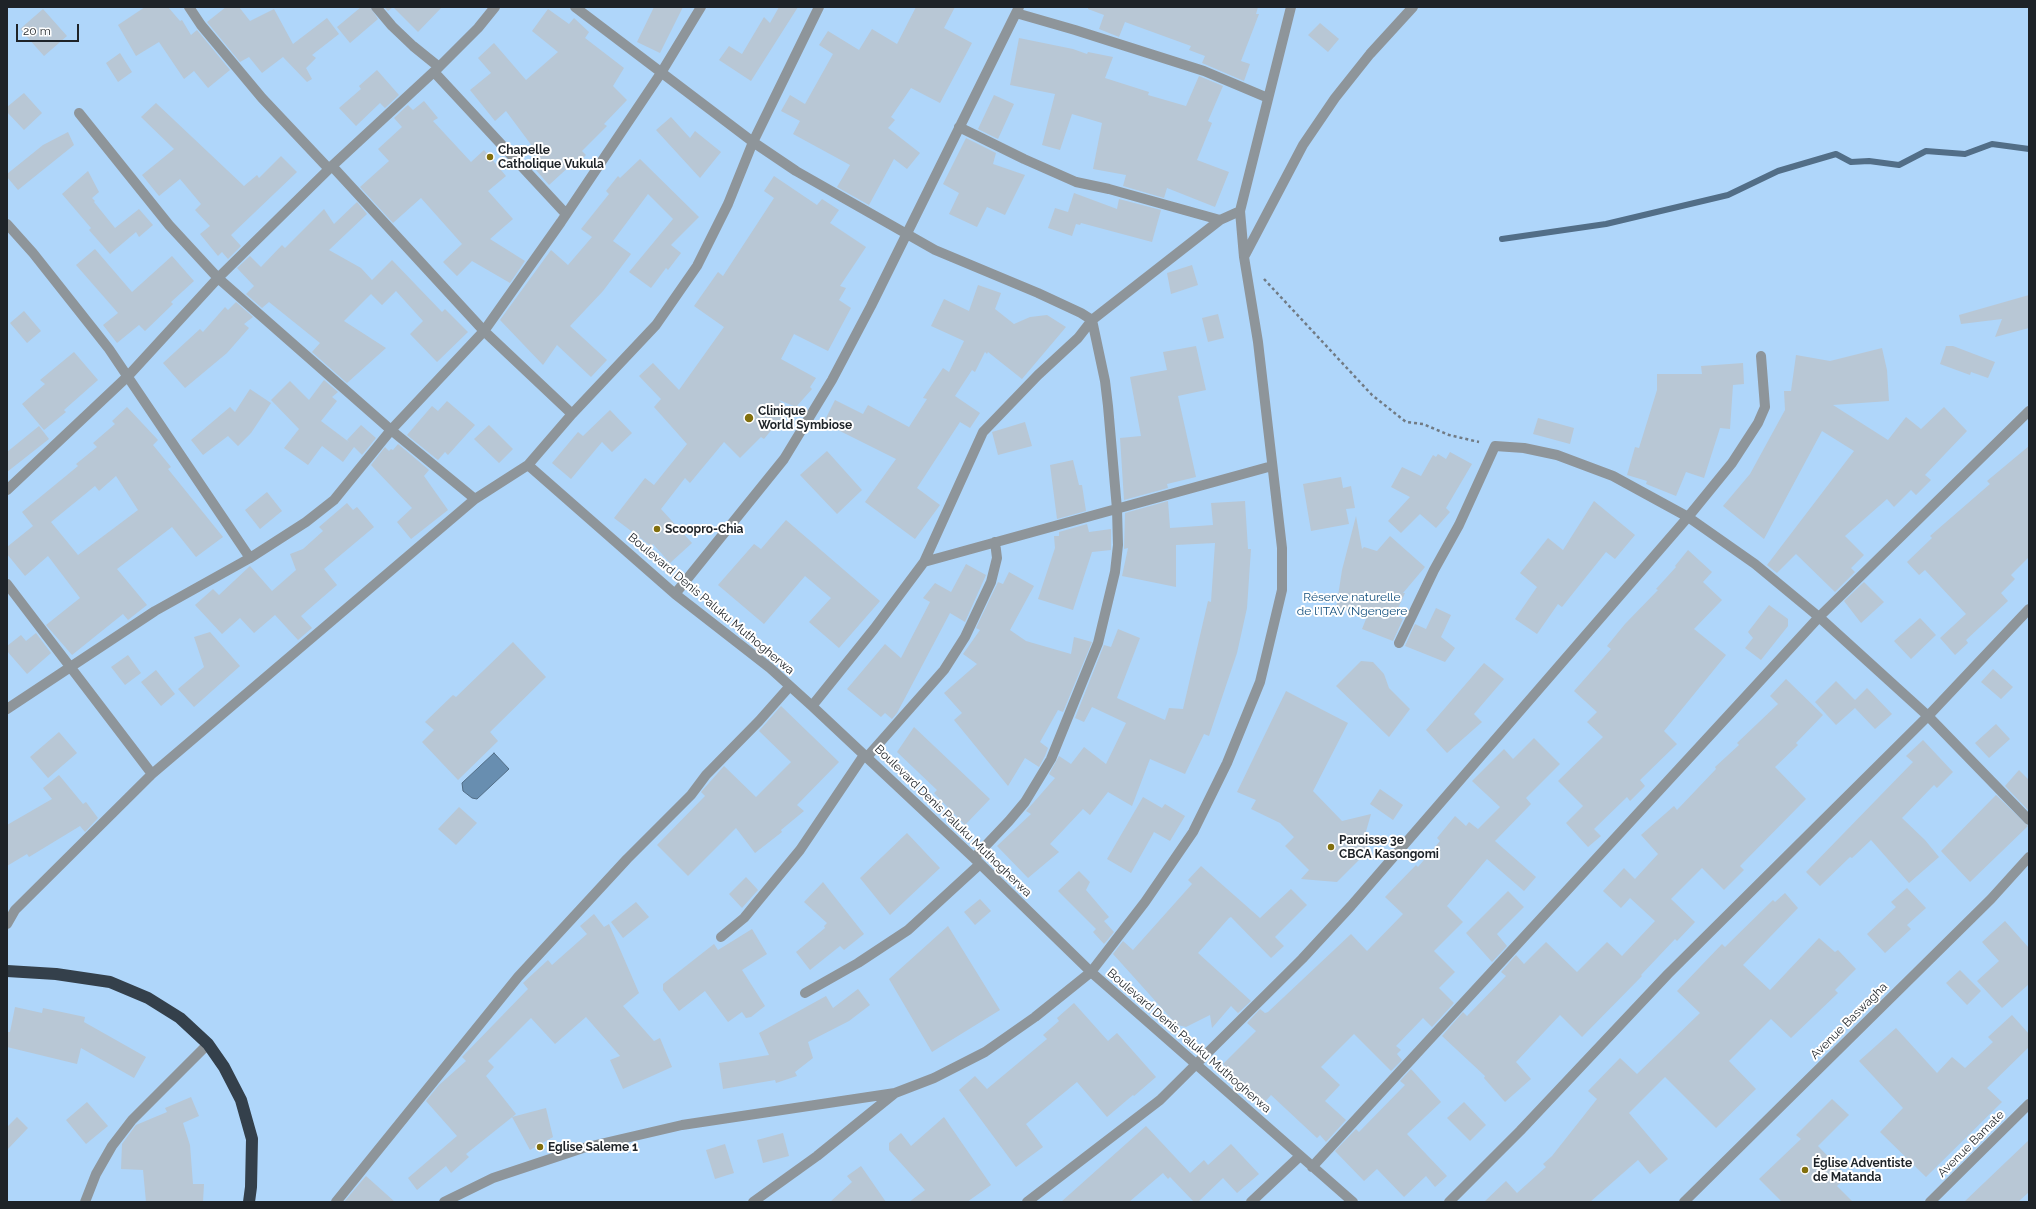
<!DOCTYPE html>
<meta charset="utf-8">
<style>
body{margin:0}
#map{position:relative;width:2036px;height:1209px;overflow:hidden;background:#d5e4f2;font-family:Raleway,sans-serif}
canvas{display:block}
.frame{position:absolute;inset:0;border:8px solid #1e2328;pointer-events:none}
.scale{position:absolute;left:16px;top:24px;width:63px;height:18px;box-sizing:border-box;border:2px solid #1e2328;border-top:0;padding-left:5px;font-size:12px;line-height:14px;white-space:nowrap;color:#1e2328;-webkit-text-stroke:3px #fff;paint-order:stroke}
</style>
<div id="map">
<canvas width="2036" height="1209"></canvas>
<div class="frame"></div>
<div class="scale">20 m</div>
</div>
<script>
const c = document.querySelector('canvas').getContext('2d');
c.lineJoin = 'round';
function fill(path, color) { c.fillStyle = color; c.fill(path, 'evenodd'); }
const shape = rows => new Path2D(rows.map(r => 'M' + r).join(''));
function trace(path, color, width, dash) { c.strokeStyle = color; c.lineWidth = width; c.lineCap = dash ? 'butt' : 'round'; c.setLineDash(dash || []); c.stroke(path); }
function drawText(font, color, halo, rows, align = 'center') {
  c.font = font + ' Raleway,sans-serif'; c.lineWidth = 4; c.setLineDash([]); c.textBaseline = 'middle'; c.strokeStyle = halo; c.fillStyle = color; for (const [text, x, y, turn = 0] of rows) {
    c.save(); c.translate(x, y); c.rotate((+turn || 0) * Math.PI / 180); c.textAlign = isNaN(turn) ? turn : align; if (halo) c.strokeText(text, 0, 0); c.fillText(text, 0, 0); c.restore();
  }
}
fill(shape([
 [7,7,2029,7,2029,1202,7,1202]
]), '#afd6fa');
const water = shape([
 [494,753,509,769,477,799,472,798,463,791,462,783,494,753]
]);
fill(water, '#688eb0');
trace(water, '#526e87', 1);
trace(shape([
 [1502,239,1606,224,1728,195,1778,171,1836,154,1851,162,1869,161,1899,165,1926,151,1965,154,1992,144,2029,149]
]), '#526e87', 6);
fill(shape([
 [145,7,168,7,180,21,182,20,191,35,197,30,230,70,208,88,194,71,184,79,159,42,136,56,118,25],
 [226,7,239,7,250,21,274,9,293,44,327,18,339,34,312,55,316,58,306,68,312,79,307,82,283,57,262,73,249,57,240,62,207,22],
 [361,7,370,7,378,19,350,43,337,27],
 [384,7,442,7,418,32,393,7,388,11],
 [654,7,683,7,660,53,637,42],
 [779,7,798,7,751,81,719,60,729,46,742,54,764,17,770,23],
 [916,7,955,7,944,28,972,43,940,103,911,88,891,117,895,120,888,128,920,153,907,169,894,159,869,205,837,187,850,165,793,134,800,121,781,111,790,95,805,104,833,54,819,45,828,31,859,50,872,29,897,44],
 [1088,7,1258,7,1256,14,1259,14,1241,61,1250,64,1244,81,1202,63,1205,56,1189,50,1191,46,1125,22,1119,37,1099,29,1104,15,1088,9],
 [43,9,67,36,44,56,20,29],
 [548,9,569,24,574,18,589,32,585,38,624,68,613,86,627,100,604,124,607,126,582,151,586,155,574,167,572,164,549,185,529,162,538,154,506,111,495,121,470,90,491,73,478,58,494,43,526,80,558,52,532,31],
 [1320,23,1339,39,1328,52,1308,35],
 [1019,38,1073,49,1087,54,1088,52,1113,57,1105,78,1149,92,1148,95,1186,106,1199,76,1223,86,1208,121,1212,123,1197,160,1229,172,1215,207,1167,188,1164,198,1123,186,1126,175,1093,169,1102,123,1072,114,1060,150,1042,145,1055,94,1010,85],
 [120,53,132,72,118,82,106,63],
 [377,70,399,95,385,108,380,103,356,126,339,108,361,89,359,86],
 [24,93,42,113,24,130,7,112,7,107],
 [994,95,1014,104,998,139,978,129],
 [424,101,438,118,433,121,471,162,484,150,506,176,488,191,513,219,490,239,525,261,510,283,472,261,457,276,443,262,462,244,421,198,393,223,360,187,389,161,378,149,402,127,394,118,408,105,413,110],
 [156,103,244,186,257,175,259,178,281,156,297,172,231,235,241,246,228,259,222,252,218,256,200,234,210,226,195,210,201,204,180,179,159,196,142,175,174,149,141,117],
 [671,117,690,138,695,131,721,152,700,178,656,130],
 [68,132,74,145,18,190,7,177,7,174,43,145],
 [966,138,996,153,993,164,1025,175,1005,215,987,207,977,227,949,214,959,193,943,184],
 [640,159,699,217,671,245,681,253,668,270,666,268,651,288,629,272,673,219,648,194,613,241,631,254,603,291,570,326,607,360,591,377,557,345,543,365,500,320,551,250,568,265,592,237,581,229,609,194,606,191,618,176,620,178],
 [88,171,99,192,92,198,95,201,94,202,115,228,139,209,153,225,139,237,136,232,110,254,89,230,91,228,62,194],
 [774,176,817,205,822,199,839,210,830,223,866,247,840,286,846,288,839,300,851,308,828,351,794,334,781,359,816,378,810,387,812,389,796,407,779,400,788,410,764,439,761,437,740,458,724,442,690,483,685,478,661,509,692,543,670,563,653,544,651,546,614,518,645,478,654,485,687,444,654,407,661,399,639,376,653,363,679,390,724,327,694,306,718,272,723,276,774,198,764,191],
 [1074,193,1117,209,1119,199,1161,210,1152,242,1081,223,1080,225,1076,224,1072,236,1048,228,1055,208,1068,212],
 [357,202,367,214,329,250,361,268,372,280,392,260,442,312,445,309,468,332,437,362,410,334,423,321,396,291,382,305,371,294,344,321,386,348,347,383,312,352,320,343,269,302,262,308,246,294,254,286,237,268,250,256,261,267,282,245,285,248,324,209,334,224],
 [95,249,132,292,172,256,194,281,171,302,173,304,145,331,139,325,117,343,103,325,118,313,76,265],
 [1192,265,1198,285,1171,294,1167,273],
 [978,285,1001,293,995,309,1014,324,1030,317,1047,315,1066,327,1022,379,988,352,987,354,985,352,975,372,972,370,955,396,980,413,970,428,960,422,917,488,940,505,915,539,865,502,896,459,826,424,826,418,835,400,863,414,868,405,909,427,927,399,923,398,943,368,949,372,964,341,931,326,944,299,969,311],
 [2029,295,2029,328,1995,337,2002,319,1961,324,1959,315],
 [236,302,253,317,244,324,249,328,227,353,185,388,163,363,200,329,203,332,225,307,228,310],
 [24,311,41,331,27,343,10,323],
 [1218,314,1224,338,1208,342,1202,318],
 [1196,346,1206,390,1178,396,1196,477,1167,484,1168,488,1124,500,1120,438,1141,436,1130,377,1167,370,1163,352],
 [1946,346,1953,346,1995,362,1988,378,1971,372,1970,375,1940,364],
 [1882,348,1887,370,1889,401,1833,405,1888,440,1906,417,1921,429,1944,407,1967,431,1925,475,1931,480,1916,495,1911,490,1894,507,1887,499,1845,536,1864,555,1851,568,1855,572,1835,592,1796,554,1777,573,1767,565,1854,451,1822,431,1764,539,1723,506,1750,474,1785,410,1784,391,1791,391,1796,355,1830,361],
 [74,352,98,380,64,410,66,412,44,430,22,404,45,384,40,380],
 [1743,363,1744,384,1733,385,1730,429,1720,428,1704,478,1686,472,1676,496,1646,484,1647,481,1627,475,1635,447,1639,448,1657,390,1657,374,1702,374,1701,366],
 [324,380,338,392,332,397,337,401,321,421,349,442,347,440,361,425,376,438,362,455,354,447,343,462,322,446,308,465,284,448,299,429,271,400,290,381,309,400],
 [250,389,271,403,251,433,238,446,228,436,203,455,191,440,230,407,235,412],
 [447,401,475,425,448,455,445,452,438,460,407,435,432,406,438,411],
 [127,407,158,440,153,445,171,467,168,469,223,537,196,557,172,527,117,569,147,605,128,620,123,614,72,655,46,625,80,598,48,556,25,576,7,554,7,547,33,526,22,512,78,466,76,464,97,447,93,443,115,424,112,421],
 [116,476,138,510,78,555,51,522,95,486,99,491],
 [610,410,632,433,612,452,602,442,571,479,552,463,578,432,583,436],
 [1538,418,1574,428,1570,444,1533,434],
 [1025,422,1032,446,998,455,992,432],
 [489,425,513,449,499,463,474,439],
 [39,426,49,439,7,472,7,452],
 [398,444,429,470,424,476,448,510,411,539,397,522,412,508,371,465,385,447,389,451,391,449,393,450],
 [2029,446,2029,557,2011,575,2015,579,2001,593,2008,601,1966,640,1968,643,1955,655,1940,638,1966,614,1925,570,1919,575,1907,562,1932,538,1930,536,1990,484,1987,481],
 [827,451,862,490,837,514,800,475],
 [1450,452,1472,464,1446,508,1450,512,1436,528,1420,514,1401,533,1388,521,1410,497,1391,487,1402,467,1421,476,1433,455,1436,457,1438,454,1446,459],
 [1073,460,1079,485,1082,485,1086,511,1057,519,1050,465],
 [1341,477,1343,488,1351,486,1355,508,1346,509,1349,524,1311,531,1303,484],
 [267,492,282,511,260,529,245,510],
 [1168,501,1170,528,1213,525,1211,503,1245,501,1248,549,1251,549,1247,608,1237,653,1209,736,1204,734,1185,774,1150,759,1132,806,1108,792,1090,815,1083,809,1050,844,1059,852,1028,878,997,846,1031,814,1026,811,1055,778,1049,774,1059,756,1071,764,1084,747,1106,764,1126,723,1092,707,1084,722,1075,718,1104,645,1111,647,1118,629,1140,638,1117,698,1165,720,1169,708,1183,709,1208,601,1211,602,1215,543,1176,545,1176,587,1122,576,1128,548,1124,549,1125,513],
 [1594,501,1635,535,1615,559,1606,552,1562,607,1558,604,1537,634,1515,619,1537,587,1520,573,1548,538,1563,550],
 [347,503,353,510,357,507,374,527,324,569,337,585,301,616,312,628,298,640,275,615,254,633,240,618,222,634,195,605,213,589,219,595,250,566,272,591,296,570,290,554,303,549,323,531,319,527],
 [1356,516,1362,549,1364,547,1377,551,1390,536,1425,567,1403,593,1405,593,1395,615,1403,619,1393,641,1362,629,1368,614,1336,609,1342,570],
 [786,520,880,601,839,648,809,622,831,598,805,576,764,624,718,585,754,544,761,549],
 [1087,524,1089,532,1111,529,1111,550,1092,552,1073,610,1038,599,1055,548,1054,536,1059,536,1059,532],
 [1688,550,1712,572,1703,582,1722,600,1694,629,1726,655,1664,731,1677,744,1640,780,1645,786,1630,801,1627,797,1594,829,1601,836,1588,847,1566,823,1583,806,1558,781,1603,737,1587,722,1597,712,1574,691,1611,649,1607,646,1625,624,1658,590,1656,589,1676,567,1675,566],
 [966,564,986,575,965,622,950,613,897,713,892,719,885,713,881,717,847,689,885,644,901,658,930,602,923,598,935,583,951,592],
 [1009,572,1034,586,1010,630,1026,641,1071,654,1074,637,1092,642,1063,712,1058,710,1040,742,1048,748,1045,756,1039,767,1025,758,1008,786,954,720,962,713,944,693,977,664,963,654,980,630,976,628,998,582,1003,584],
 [1864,582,1884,602,1861,623,1844,601],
 [1769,605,1788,619,1788,626,1761,660,1745,648,1753,638,1748,632],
 [1436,608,1451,615,1441,637,1455,648,1445,662,1405,646,1415,624,1426,629],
 [1920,618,1936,635,1911,659,1894,641],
 [210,632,240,666,194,707,178,689,204,667,194,637],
 [36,633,51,653,27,674,7,651,7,646,21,635,26,641],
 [513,642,546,677,490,732,498,741,458,780,422,742,434,730,425,722,453,695,456,697],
 [128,655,141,673,125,685,111,667],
 [1361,661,1373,662,1384,674,1389,688,1410,709,1389,737,1336,686],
 [1484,663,1504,679,1474,714,1482,722,1447,753,1426,730],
 [1993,669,2013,687,2001,699,1981,682],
 [156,670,175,694,161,706,141,682],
 [1786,679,1823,715,1796,743,1798,745,1775,767,1806,799,1740,866,1744,870,1724,890,1702,868,1671,899,1695,922,1677,941,1675,939,1641,975,1642,976,1582,1037,1560,1015,1516,1062,1531,1079,1505,1102,1484,1078,1485,1076,1442,1036,1463,1012,1467,1016,1506,976,1501,972,1516,955,1524,964,1546,942,1577,972,1607,942,1622,956,1655,921,1630,898,1621,908,1603,891,1624,868,1635,879,1658,854,1641,835,1674,806,1677,810,1716,769,1715,767,1739,745,1737,743,1778,704,1770,696],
 [1836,681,1855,700,1867,688,1892,714,1875,729,1855,708,1836,725,1815,702],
 [1286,691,1348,723,1313,791,1342,821,1371,814,1363,842,1370,849,1337,882,1301,879,1309,870,1285,846,1294,837,1280,823,1251,809,1256,800,1237,792],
 [781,706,839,762,797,805,804,811,781,830,782,832,755,853,736,828,688,876,657,845,705,796,701,792,724,766,756,797,791,762,759,731],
 [1996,724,2010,739,1989,758,1975,743],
 [914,727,990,799,965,825,934,793,937,790,897,752],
 [59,732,77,753,48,778,30,757],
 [1534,738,1560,764,1526,798,1531,804,1495,841,1536,877,1524,891,1487,859,1447,906,1463,922,1434,951,1455,972,1439,988,1454,1003,1432,1027,1423,1018,1396,1046,1401,1050,1397,1054,1402,1060,1391,1071,1354,1034,1321,1067,1340,1085,1325,1101,1346,1120,1326,1142,1320,1135,1317,1138,1271,1095,1263,1104,1223,1064,1256,1031,1247,1023,1260,1009,1265,1013,1268,1012,1351,934,1367,951,1403,914,1385,897,1416,865,1418,867,1440,841,1437,838,1455,816,1466,826,1469,822,1478,829,1500,807,1472,781,1504,749,1513,759],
 [1923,740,1953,772,1937,788,1934,785,1902,818,1925,840,1939,857,1909,883,1871,840,1852,858,1850,857,1820,886,1806,872,1913,762,1906,756],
 [2019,770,2029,780,2029,811,2005,786],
 [59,775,83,804,86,802,98,818,85,832,80,826,29,857,27,854,7,866,7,825,52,799,43,788],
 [1380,789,1403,805,1393,820,1370,804],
 [1996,795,2028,826,1970,882,1941,851],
 [1143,797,1162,808,1165,804,1185,816,1170,841,1154,832,1131,873,1107,859],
 [459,807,477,823,456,845,438,829],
 [907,833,940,868,890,915,860,878],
 [1201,866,1260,918,1291,889,1307,905,1275,937,1284,946,1271,958,1231,917,1229,918,1198,953,1251,1001,1238,1013,1231,1006,1212,1028,1210,1015,1186,1027,1177,1025,1113,954,1123,941,1133,950,1192,884,1188,880],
 [1079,871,1090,882,1086,890,1109,917,1104,921,1114,932,1104,944,1093,932,1097,928,1096,929,1058,891],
 [746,877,758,890,742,908,729,894],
 [823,882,864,934,844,950,840,946,810,970,796,952,825,928,824,926,827,923,804,902],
 [1907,888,1926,908,1907,925,1911,929,1885,953,1867,934,1896,907,1891,902],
 [1508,891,1524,907,1497,934,1507,946,1492,962,1466,933],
 [1785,893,1798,908,1743,965,1770,990,1819,938,1835,952,1838,950,1856,969,1835,990,1838,993,1791,1038,1771,1019,1729,1061,1756,1089,1716,1128,1665,1077,1629,1113,1668,1159,1650,1174,1638,1160,1590,1202,1484,1202,1506,1181,1517,1193,1546,1167,1543,1164,1552,1156,1597,1099,1588,1091,1620,1058,1637,1074,1700,1013,1677,991,1722,944,1725,947,1773,900,1775,902],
 [980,899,991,911,975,925,964,912],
 [636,902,649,917,623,938,611,922],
 [594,914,604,927,609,924,639,993,623,1006,654,1041,660,1038,672,1067,623,1089,610,1060,620,1056,586,1017,555,1044,531,1018,488,1061,494,1067,486,1076,516,1114,466,1154,469,1157,451,1173,446,1166,417,1190,408,1178,457,1136,426,1101,439,1085,466,1061,462,1057,528,989,523,983,548,960,552,965,587,934,580,926],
 [2005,921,2029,948,2029,984,2002,1008,1977,981,1999,961,1982,942],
 [948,926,1000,1010,932,1052,889,979],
 [752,929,767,954,742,970,765,1006,751,1017,746,1018,742,1012,728,1022,705,991,679,1011,663,990,663,984,714,944,718,950],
 [1960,970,1981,991,1967,1005,1946,983],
 [858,989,870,1005,849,1021,808,1042,813,1058,795,1072,797,1076,776,1083,775,1080,723,1089,719,1063,769,1055,759,1033,826,996,833,1008],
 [1074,1003,1108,1041,1117,1033,1156,1077,1134,1096,1133,1095,1107,1117,1077,1082,1026,1124,1043,1147,1016,1167,959,1090,975,1076,987,1089,1047,1039,1043,1035,1059,1021,1057,1018],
 [15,1007,42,1013,43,1008,85,1017,84,1022,146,1057,134,1078,81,1048,77,1064,7,1047,7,1032,10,1032],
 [2012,1015,2029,1034,2029,1047,1987,1088,2002,1102,1926,1177,1880,1132,1903,1108,1859,1061,1896,1028,1937,1073,1952,1057,1965,1068,1993,1042,1988,1037],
 [1411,1069,1441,1102,1407,1134,1447,1176,1435,1187,1426,1176,1404,1197,1377,1169,1364,1181,1335,1151,1356,1129,1359,1132,1405,1085,1400,1081],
 [191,1097,199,1116,183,1123,190,1145,193,1184,204,1184,203,1202,146,1202,143,1170,121,1169,122,1144,136,1125,167,1112,165,1108],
 [1832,1099,1849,1115,1818,1146,1847,1176,1837,1186,1853,1202,1782,1202,1759,1179,1801,1139,1796,1135],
 [87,1102,108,1126,86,1144,66,1120],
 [1464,1102,1486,1125,1470,1141,1447,1118],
 [546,1108,553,1137,530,1150,512,1117],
 [17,1117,28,1128,7,1150,7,1127],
 [944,1117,991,1185,967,1202,909,1202,925,1190,889,1150,889,1143,901,1133,911,1146],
 [1146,1126,1190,1173,1204,1160,1208,1165,1231,1144,1259,1174,1237,1193,1223,1178,1198,1202,1194,1202,1170,1177,1168,1179,1163,1173,1129,1202,1061,1202],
 [783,1133,789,1156,763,1163,757,1140],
 [2029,1140,2029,1192,2018,1202,1964,1202],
 [725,1144,734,1173,715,1179,706,1150],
 [861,1166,886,1202,830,1202,852,1182,847,1176],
 [366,1176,395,1202,344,1202]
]), '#b8c7d5');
trace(shape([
 [1264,279,1372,395,1406,422,1423,424,1449,435,1479,442]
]), '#717b84', 2.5, [3, 3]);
trace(shape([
 [189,7,201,25,262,98,329,169],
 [376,7,392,26,413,46,439,67],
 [575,7,753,142,796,171,935,250,1038,293,1081,313,1092,320,1105,381,1108,406,1117,509,1118,545,1115,572,1098,643,1051,759,1025,802,1009,821,974,858],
 [1016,13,1075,30,1204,71,1268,98],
 [434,72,566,214],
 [79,113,169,225,218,278,391,430,475,499],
 [959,127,1024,159,1076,182,1109,189,1220,220,1240,211],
 [332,166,484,331,572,414],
 [7,224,33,253,109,349,250,558],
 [1244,257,1303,145,1335,98,1370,54,1413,7],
 [528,465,675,594,770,668,812,706,974,858,1091,972,1353,1202],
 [7,490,128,376,218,278,332,166,439,67,478,28,495,7],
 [924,562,1272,466],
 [7,584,152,774],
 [675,594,784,459,832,380,871,306,1019,7],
 [1399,643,1434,570,1459,525,1495,446,1524,448,1557,455,1613,476,1688,517,1755,564,1819,617,1928,716,2029,820],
 [812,706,874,629,924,562,983,432,1038,375,1078,338,1092,320,1220,220],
 [7,709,155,611,250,558,306,522,334,500,391,430,484,331,561,222,661,73,701,7],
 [867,757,944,670,965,637,991,582,997,558,995,542],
 [7,924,15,910,152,774,475,499,528,465,572,414,656,325,697,266,728,204,753,142,819,7],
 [721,937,744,918,800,850,864,755],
 [805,993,858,963,908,930,980,864],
 [1312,1167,1819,617,2029,411],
 [85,1202,96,1174,112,1146,132,1120,208,1044],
 [336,1202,518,977,627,859,691,795,706,775,759,721,790,686],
 [444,1202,493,1178,583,1148,682,1125,895,1093,934,1078,985,1052,1035,1017,1091,972,1145,902,1193,832,1227,763,1260,682,1282,590,1282,548,1258,342,1244,257,1240,211,1291,7],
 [753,1202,817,1156,895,1093],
 [1027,1202,1160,1100,1302,959,1351,906,1688,517,1732,463,1758,423,1765,407,1761,356],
 [1251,1202,1300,1156],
 [1449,1202,1520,1131,1668,974,1928,716,2029,609],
 [1684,1202,1991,899,2029,857],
 [1930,1202,2029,1104]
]), '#8e959a', 10);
trace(shape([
 [7,971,56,974,110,982,148,998,180,1018,208,1044,224,1067,241,1100,252,1139,251,1187,249,1202]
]), '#34404b', 12);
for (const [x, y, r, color] of [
 [490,157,4,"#826f0d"],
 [749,418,5,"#826f0d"],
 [657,529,4,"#826f0d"],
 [1331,847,4,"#826f0d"],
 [540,1147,4,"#826f0d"],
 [1805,1170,4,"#826f0d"]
]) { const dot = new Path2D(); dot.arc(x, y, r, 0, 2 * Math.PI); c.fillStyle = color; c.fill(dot); trace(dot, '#fff', 1.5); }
drawText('bold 12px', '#1e2328', '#fff', [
 ["Chapelle",498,150],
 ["Catholique Vukula",498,164],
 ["Clinique",758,411],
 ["World Symbiose",758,425],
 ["Scoopro-Chia",665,529],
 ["Paroisse 3e",1339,840],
 ["CBCA Kasongomi",1339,854],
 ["Eglise Saleme 1",548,1147],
 ["Église Adventiste",1813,1163],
 ["de Matanda",1813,1177]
], 'left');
drawText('12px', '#124f7d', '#fff', [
 ["Réserve naturelle",1352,597],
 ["de l'ITAV (Ngengere",1352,611]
]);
drawText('12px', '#1e2328', '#fff', [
 ["Boulevard Denis Paluku Muthogherwa",711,604,40],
 ["Boulevard Denis Paluku Muthogherwa",953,821,44],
 ["Avenue Baswagha",1849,1021,-45],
 ["Boulevard Denis Paluku Muthogherwa",1189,1041,41],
 ["Avenue Bamate",1971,1144,-45]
]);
</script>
